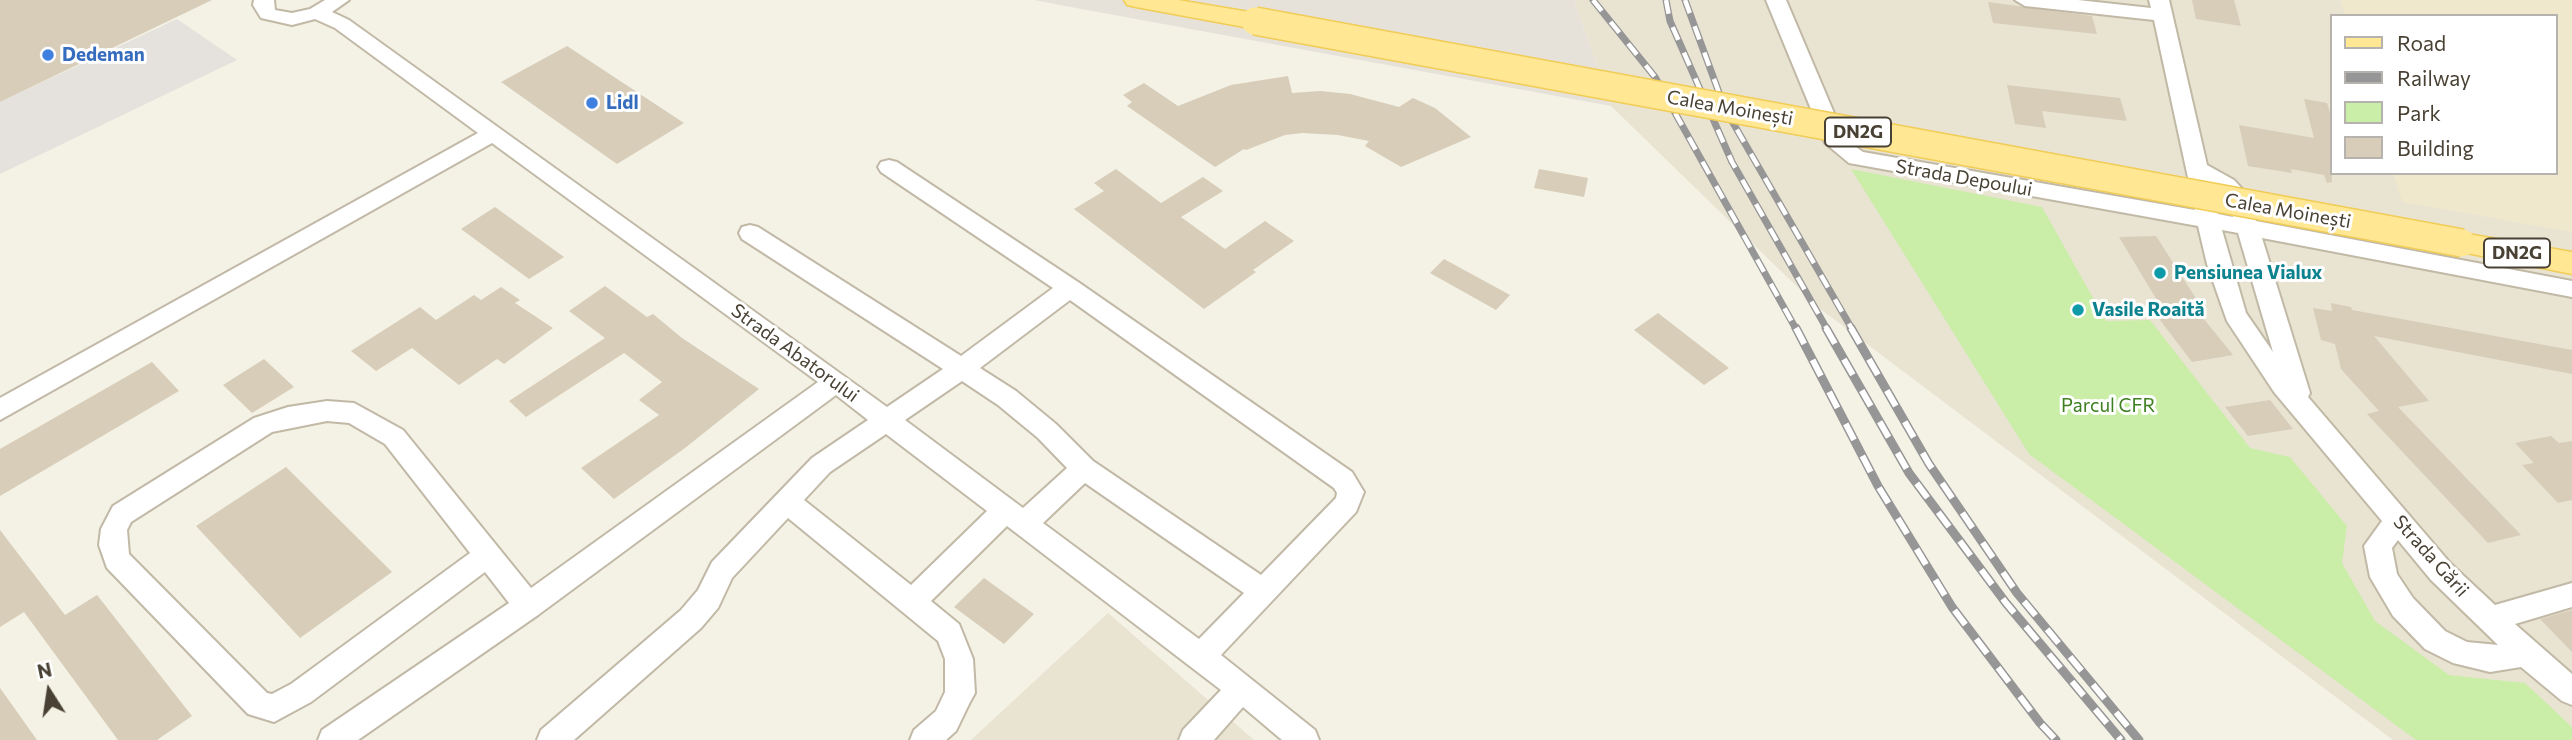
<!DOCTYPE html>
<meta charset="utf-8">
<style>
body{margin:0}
#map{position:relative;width:2572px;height:740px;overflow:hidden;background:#f4f1e5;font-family:Commissioner,sans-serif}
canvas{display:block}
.legend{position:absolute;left:2330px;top:14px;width:228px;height:161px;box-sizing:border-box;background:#fff;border:2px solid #b6b3ae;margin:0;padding:9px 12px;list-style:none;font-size:21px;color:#484134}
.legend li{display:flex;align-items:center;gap:14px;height:35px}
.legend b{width:35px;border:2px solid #b6b3ae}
.north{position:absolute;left:14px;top:656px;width:70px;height:70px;-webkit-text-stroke:5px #fff;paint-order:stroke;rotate:348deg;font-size:19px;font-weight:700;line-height:28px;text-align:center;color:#484134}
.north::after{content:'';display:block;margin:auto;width:24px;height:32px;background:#484134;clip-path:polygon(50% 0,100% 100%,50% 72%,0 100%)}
</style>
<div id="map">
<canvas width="2572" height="740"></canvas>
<ul class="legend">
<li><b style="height:9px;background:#ffe793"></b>Road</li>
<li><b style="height:9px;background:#969696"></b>Railway</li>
<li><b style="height:19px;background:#caeea8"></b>Park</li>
<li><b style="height:19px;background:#d7cdb9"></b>Building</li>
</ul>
<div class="north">N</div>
</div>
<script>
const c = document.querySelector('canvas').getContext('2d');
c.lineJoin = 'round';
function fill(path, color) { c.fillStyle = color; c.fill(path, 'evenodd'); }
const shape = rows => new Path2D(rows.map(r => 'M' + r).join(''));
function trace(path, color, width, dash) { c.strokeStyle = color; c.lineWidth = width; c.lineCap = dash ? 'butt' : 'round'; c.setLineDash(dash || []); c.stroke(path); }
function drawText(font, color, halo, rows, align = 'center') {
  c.font = font + ' Commissioner,sans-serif'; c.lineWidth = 6; c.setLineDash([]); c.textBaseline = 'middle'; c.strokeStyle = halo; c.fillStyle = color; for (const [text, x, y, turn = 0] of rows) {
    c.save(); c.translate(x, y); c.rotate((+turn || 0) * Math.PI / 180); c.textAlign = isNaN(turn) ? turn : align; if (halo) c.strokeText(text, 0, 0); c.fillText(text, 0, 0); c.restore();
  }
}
fill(shape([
 [1574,0,2572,0,2572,740,2393,740,1819,308,1611,106],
 [2332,16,2556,16,2556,173,2332,173],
 [1108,613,1254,740,971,740]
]), '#e9e3d2');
fill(shape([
 [1034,0,1574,0,1611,106,1065,6]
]), '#e6e2da');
fill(shape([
 [2340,0,2572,0,2572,232,2402,202,2393,173,2556,173,2556,16,2345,16]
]), '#efe8cd');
fill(shape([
 [1851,169,2042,207,2106,321,2150,320,2250,448,2290,457,2347,526,2342,563,2375,621,2449,675,2525,683,2572,727,2572,740,2416,740,2029,454]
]), '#caeea8');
fill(shape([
 [177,19,237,60,0,174,0,102]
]), '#e5e2de');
fill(shape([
 [0,0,212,0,0,102],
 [2192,0,2234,0,2241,26,2196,19],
 [1988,2,2092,16,2097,34,1993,23],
 [567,46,684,123,617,164,501,82],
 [1288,76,1292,93,1320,91,1350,94,1399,107,1413,98,1435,108,1471,137,1401,167,1365,146,1369,141,1338,135,1302,133,1285,135,1246,150,1244,149,1215,167,1127,106,1132,102,1123,95,1144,83,1178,106,1231,85],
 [2007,85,2120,98,2127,121,2042,111,2046,128,2015,124],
 [2304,99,2327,103,2332,119,2332,182,2327,183,2324,175,2291,169,2292,173,2248,166,2239,125,2314,138],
 [1116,169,1161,203,1203,177,1223,191,1181,217,1225,249,1265,221,1294,241,1253,270,1256,272,1204,309,1074,209,1104,191,1094,183],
 [1539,169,1588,178,1584,197,1534,188],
 [495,207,564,257,529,279,461,229],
 [2156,236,2202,308,2195,308,2233,355,2192,362,2157,316,2166,315,2119,237],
 [1444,259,1510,295,1496,310,1430,273],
 [605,286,647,317,653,314,682,338,759,389,685,448,614,499,581,468,659,415,639,400,662,382,624,353,526,417,509,401,605,338,569,311],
 [501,287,520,300,515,303,553,328,504,364,497,359,459,385,412,348,376,371,351,351,420,307,436,320,474,295,481,300],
 [2331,303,2351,307,2352,310,2572,350,2572,374,2374,336,2429,401,2398,407,2521,535,2488,543,2367,414,2379,411,2341,369,2335,344,2321,340,2313,308,2332,311],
 [1658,313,1729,368,1704,385,1634,330],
 [264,359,294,387,252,413,223,385],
 [152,362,179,391,0,496,0,449],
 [2270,400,2293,429,2248,436,2225,407],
 [2551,436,2559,443,2572,441,2572,500,2558,503,2522,465,2534,463,2515,443],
 [286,467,392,572,300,638,196,526],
 [0,530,65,615,97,595,192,716,157,740,118,740,24,612,0,627],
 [984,578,1034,614,1004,644,954,607],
 [2572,610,2572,652,2540,619],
 [0,688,37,740,0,740]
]), '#d7cdb9');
const minor = shape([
 [254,0,274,0,275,10,292,13,310,9,325,0,349,0,332,12,349,20,887,407,943,369,742,239,739,233,742,227,750,225,758,227,961,356,1053,288,881,172,878,167,881,162,889,160,897,162,1078,282,1352,472,1364,492,1356,512,1221,655,1315,730,1319,740,1282,740,1243,707,1214,740,1179,740,1183,730,1221,690,1007,526,931,601,959,624,973,659,975,693,970,702,956,731,946,740,910,740,914,730,936,711,945,692,945,659,938,641,788,518,732,578,718,608,701,628,574,740,537,740,541,730,681,610,698,590,712,562,812,458,868,420,836,395,538,615,358,740,318,740,322,730,509,603,485,572,311,702,274,722,248,714,107,568,99,545,101,529,113,506,254,418,288,407,327,401,354,403,403,430,531,588,818,382,492,143,0,420,0,398,478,133,335,28,315,19,292,25,261,18,253,5,254,0],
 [1070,300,1334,488,1337,493,1336,498,1261,575,1093,461,1056,424,1016,391,980,368,1070,300],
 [962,381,998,405,1038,438,1067,468,1023,508,905,420,962,381],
 [327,421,349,423,385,444,470,553,291,684,272,694,267,693,129,554,127,530,131,522,272,432,327,421],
 [886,434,987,511,911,585,804,500,830,472,886,434],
 [1085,483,1244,593,1199,639,1043,523,1085,483],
 [1766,0,1786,0,1845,139,1863,152,2195,210,2154,20,2025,6,2015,0,2078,0,2151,8,2149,0,2169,0,2207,165,2234,180,2246,193,2256,221,2572,281,2572,297,2262,238,2310,393,2308,397,2451,564,2495,605,2572,583,2572,607,2515,624,2572,674,2572,705,2562,701,2521,667,2490,672,2453,663,2425,649,2393,616,2370,577,2364,546,2382,521,2274,392,2227,321,2207,264,2198,226,1849,163,1825,143,1766,0],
 [2212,187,2228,201,2233,217,2218,214,2212,187],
 [2222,230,2238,233,2273,352,2246,313,2222,230],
 [2398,540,2431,580,2498,645,2467,642,2445,631,2413,598,2397,574,2392,548,2398,540]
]);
const major = shape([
 [1124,0,1178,0,1255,13,1264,16,1267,21,1264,26,1255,29,1136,7,1127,5,1124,0],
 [2462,233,2572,252,2572,274,2452,250,2447,243,2452,236,2462,233]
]);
trace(minor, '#c1b9a6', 4);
trace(major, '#f1cc56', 3);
fill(minor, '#fff');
fill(major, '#ffe793');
const railFar1 = shape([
 [1593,0,1655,77,1796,329],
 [1666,0,1670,21,1732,162,1827,329],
 [1685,0,1725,109,1852,329]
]);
const rail = shape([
 [1796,328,1878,486,1952,607,2040,723,2056,740],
 [1826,328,1909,473,2006,603,2121,740],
 [1851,328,1929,464,2017,593,2139,740]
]);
trace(railFar1, '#969696', 7);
trace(rail, '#969696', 9);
trace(railFar1, '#fff', 4.5, [14]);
trace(rail, '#fff', 6, [18]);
const majorBridge = shape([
 [1255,21,2462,243]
]);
trace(majorBridge, '#f1cc56', 30, []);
trace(majorBridge, '#ffe793', 27);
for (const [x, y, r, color] of [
 [48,55,7,"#3f7fe0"],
 [592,103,7,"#3f7fe0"],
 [2160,273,7,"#0f9aa8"],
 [2078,310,7,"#0f9aa8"]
]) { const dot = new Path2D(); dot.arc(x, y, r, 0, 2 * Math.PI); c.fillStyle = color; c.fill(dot); trace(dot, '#fff', 2.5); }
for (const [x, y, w] of [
 [1858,132,66],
 [2517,253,66]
]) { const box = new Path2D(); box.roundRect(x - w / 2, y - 14.5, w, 29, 5); c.fillStyle = '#fff'; c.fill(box); trace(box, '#484134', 2); }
drawText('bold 18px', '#484134', null, [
 ["DN2G",1858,132],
 ["DN2G",2517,253]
]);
drawText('bold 19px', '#366cbe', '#fff', [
 ["Dedeman",62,55],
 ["Lidl",606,103]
], 'left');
drawText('19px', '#484134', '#fff', [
 ["Calea Moinești",1730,108,10],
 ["Strada Depoului",1964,178,10],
 ["Calea Moinești",2288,211,10],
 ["Strada Abatorului",795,353,36],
 ["Strada Gării",2431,556,48]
]);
drawText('bold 19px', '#0d838f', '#fff', [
 ["Pensiunea Vialux",2174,273],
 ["Vasile Roaită",2092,310]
], 'left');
drawText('19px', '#3e8020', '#fff', [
 ["Parcul CFR",2108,406]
]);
</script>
